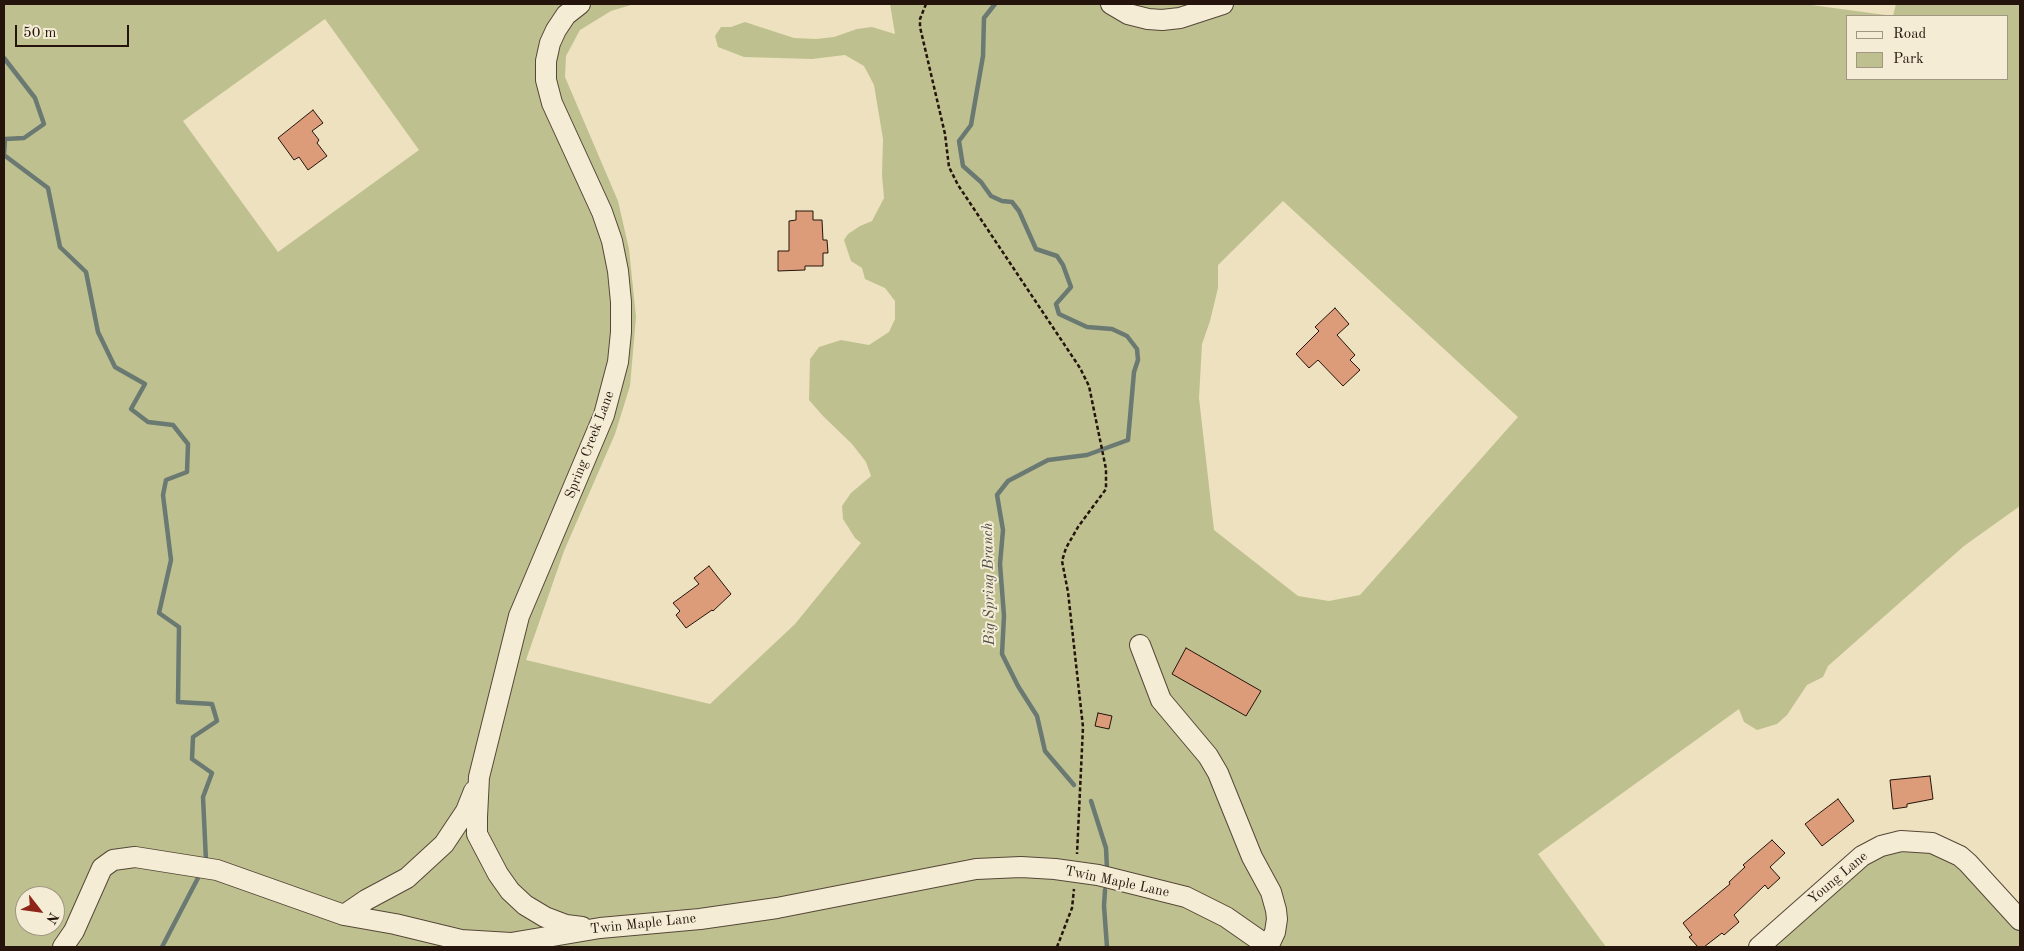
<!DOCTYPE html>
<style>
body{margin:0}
#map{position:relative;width:2024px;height:951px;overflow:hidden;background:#eee1bf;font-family:"Old Standard TT",serif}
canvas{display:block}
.frame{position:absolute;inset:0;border:5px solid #24140b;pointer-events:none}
.legend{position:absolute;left:1846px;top:15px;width:162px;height:65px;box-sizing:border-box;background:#f4ecd5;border:1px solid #a19684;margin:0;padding:6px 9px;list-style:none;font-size:15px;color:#24140b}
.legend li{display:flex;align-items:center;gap:10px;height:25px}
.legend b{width:25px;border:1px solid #a19684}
.north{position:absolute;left:15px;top:886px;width:50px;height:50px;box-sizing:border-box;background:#f4ecd5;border:1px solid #a19684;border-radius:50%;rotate:120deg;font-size:14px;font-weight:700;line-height:20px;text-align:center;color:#24140b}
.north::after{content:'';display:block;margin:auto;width:18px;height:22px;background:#8f2418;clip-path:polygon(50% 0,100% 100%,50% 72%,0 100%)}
.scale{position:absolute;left:15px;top:25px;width:114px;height:22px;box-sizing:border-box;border:2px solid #24140b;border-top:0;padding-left:6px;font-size:15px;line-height:18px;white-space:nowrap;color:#24140b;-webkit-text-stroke:4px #f4ecd5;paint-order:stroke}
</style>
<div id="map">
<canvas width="2024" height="951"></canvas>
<div class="frame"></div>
<ul class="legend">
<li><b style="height:6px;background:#f4ecd5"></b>Road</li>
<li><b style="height:14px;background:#bec18f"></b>Park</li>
</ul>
<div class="north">N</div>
<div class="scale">50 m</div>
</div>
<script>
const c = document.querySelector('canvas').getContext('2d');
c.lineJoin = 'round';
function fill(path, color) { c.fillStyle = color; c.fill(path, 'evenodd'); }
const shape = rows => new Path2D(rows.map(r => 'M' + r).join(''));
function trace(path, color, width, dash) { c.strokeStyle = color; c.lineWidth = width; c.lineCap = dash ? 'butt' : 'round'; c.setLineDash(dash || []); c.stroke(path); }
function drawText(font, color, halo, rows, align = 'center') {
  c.font = font + ' "Old Standard TT",serif'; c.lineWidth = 4; c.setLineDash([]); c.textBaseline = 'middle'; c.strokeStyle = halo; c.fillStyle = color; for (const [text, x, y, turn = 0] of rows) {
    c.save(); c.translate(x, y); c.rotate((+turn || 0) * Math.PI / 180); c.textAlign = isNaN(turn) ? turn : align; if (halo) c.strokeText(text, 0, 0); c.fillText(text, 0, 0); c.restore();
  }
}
fill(shape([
 [4,4,634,4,611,11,580,30,566,56,565,77,618,201,629,249,636,317,630,386,615,434,564,551,526,660,710,704,795,624,861,543,855,538,843,519,842,506,851,493,871,476,866,462,852,444,823,416,809,400,810,359,819,347,841,340,869,345,889,332,895,319,895,301,885,288,865,279,862,268,851,261,844,240,848,234,860,226,872,221,884,198,882,175,883,139,874,85,864,66,845,55,812,59,744,57,718,47,715,36,721,27,731,27,745,22,794,38,816,39,834,37,857,29,872,27,895,34,890,4,1804,4,1893,16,1896,4,2020,4,2020,506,1964,546,1828,666,1823,677,1807,685,1787,715,1777,724,1757,730,1744,722,1739,709,1538,854,1606,947,4,947],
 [1848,16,2008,16,2008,79,1848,79],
 [325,19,419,150,278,252,183,121],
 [1283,201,1518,417,1360,595,1329,601,1298,596,1214,530,1199,398,1202,344,1210,321,1218,288,1218,265],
 [25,896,55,896,55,926,25,926],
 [1932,843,2020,920,2020,947,1759,947,1862,856]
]), '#bec18f');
trace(shape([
 [995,4,984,18,983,56,971,125,959,141,963,166,981,182,991,196,1002,201,1012,202,1019,211,1036,249,1057,256,1063,265,1071,287,1056,304,1059,314,1087,327,1112,329,1127,336,1137,349,1138,360,1134,372,1128,440,1087,455,1048,460,1008,481,997,495,1003,530,1000,564,1004,616,1002,654,1018,686,1037,716,1045,751,1074,785],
 [4,58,35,98,44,124,24,138,5,139,4,154],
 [4,155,48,188,60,247,86,272,98,332,115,367,145,384,131,409,148,422,173,425,188,444,187,472,166,480,163,495,171,560,159,613,179,627,178,702,212,704,217,721,193,737,192,759,212,773,203,797,206,861],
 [1091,801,1106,848,1107,869],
 [1105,890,1104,906,1107,947],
 [162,947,198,878]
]), '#6b7973', 4.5);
const building = shape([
 [313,110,323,123,312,131,319,140,317,143,327,156,308,170,299,157,294,160,278,138,313,110],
 [796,211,813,211,813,220,822,220,823,240,827,240,828,253,823,253,823,266,805,266,805,270,778,271,778,251,789,251,789,221,796,220,796,211],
 [1335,308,1349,324,1337,335,1355,355,1350,360,1360,370,1343,386,1318,360,1309,368,1296,354,1319,331,1315,327,1335,308],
 [709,566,731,594,713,611,712,610,686,628,676,615,680,611,673,603,699,584,694,578,709,566],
 [1186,648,1261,691,1246,716,1172,674,1186,648],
 [1098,713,1112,716,1109,729,1095,726,1098,713],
 [1930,776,1933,799,1907,804,1907,807,1893,809,1890,780,1930,776],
 [1838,799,1854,821,1822,846,1805,824,1838,799],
 [1772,840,1785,853,1770,867,1780,878,1768,889,1765,885,1734,915,1739,922,1724,935,1722,933,1704,947,1698,947,1689,937,1692,935,1683,923,1730,884,1729,882,1745,867,1743,865,1772,840]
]);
fill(building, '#dc9c7a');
trace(building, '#24140b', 1);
const minor = shape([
 [580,4,566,15,556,30,550,43,546,61,546,80,552,103,602,212,612,241,618,271,621,302,621,332,618,362,604,415,519,616,479,777,477,817,477,834,498,874,510,891,525,905,545,917,566,925,582,927],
 [1111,4,1128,14,1148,19,1162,20,1180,18,1223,4],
 [1140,645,1161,700,1208,756,1218,773,1252,857,1271,892,1276,910,1277,919,1275,932,1268,947],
 [344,915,366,900,407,878,444,844,466,811,474,791],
 [63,947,74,931,102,868,113,860,135,857,217,870,344,915,395,924,461,940,511,943,600,928,700,919,777,908,976,869,1021,867,1055,869,1098,875,1186,897,1226,917,1259,940,1266,947],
 [1759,947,1862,856,1881,846,1901,841,1932,843,1960,856,1968,863,2020,920]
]);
trace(minor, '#564738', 22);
trace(shape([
 [926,4,920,19,920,27,945,134,949,167,958,185,1080,368,1089,386,1106,469,1106,489,1078,527,1066,548,1062,561,1068,592,1083,727,1077,854],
 [1057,947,1072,908,1074,889]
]), '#24140b', 2.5, [4, 2.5]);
trace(minor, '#f4ecd5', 20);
drawText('14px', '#24140b', '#f4ecd5', [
 ["Spring Creek Lane",590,445,-69],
 ["Young Lane",1838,878,-40],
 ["Twin Maple Lane",1117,882,12],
 ["Twin Maple Lane",643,924,-6]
]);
drawText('italic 15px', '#4e4f48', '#f4ecd5', [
 ["Big Spring Branch",989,584,-91]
]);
</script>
